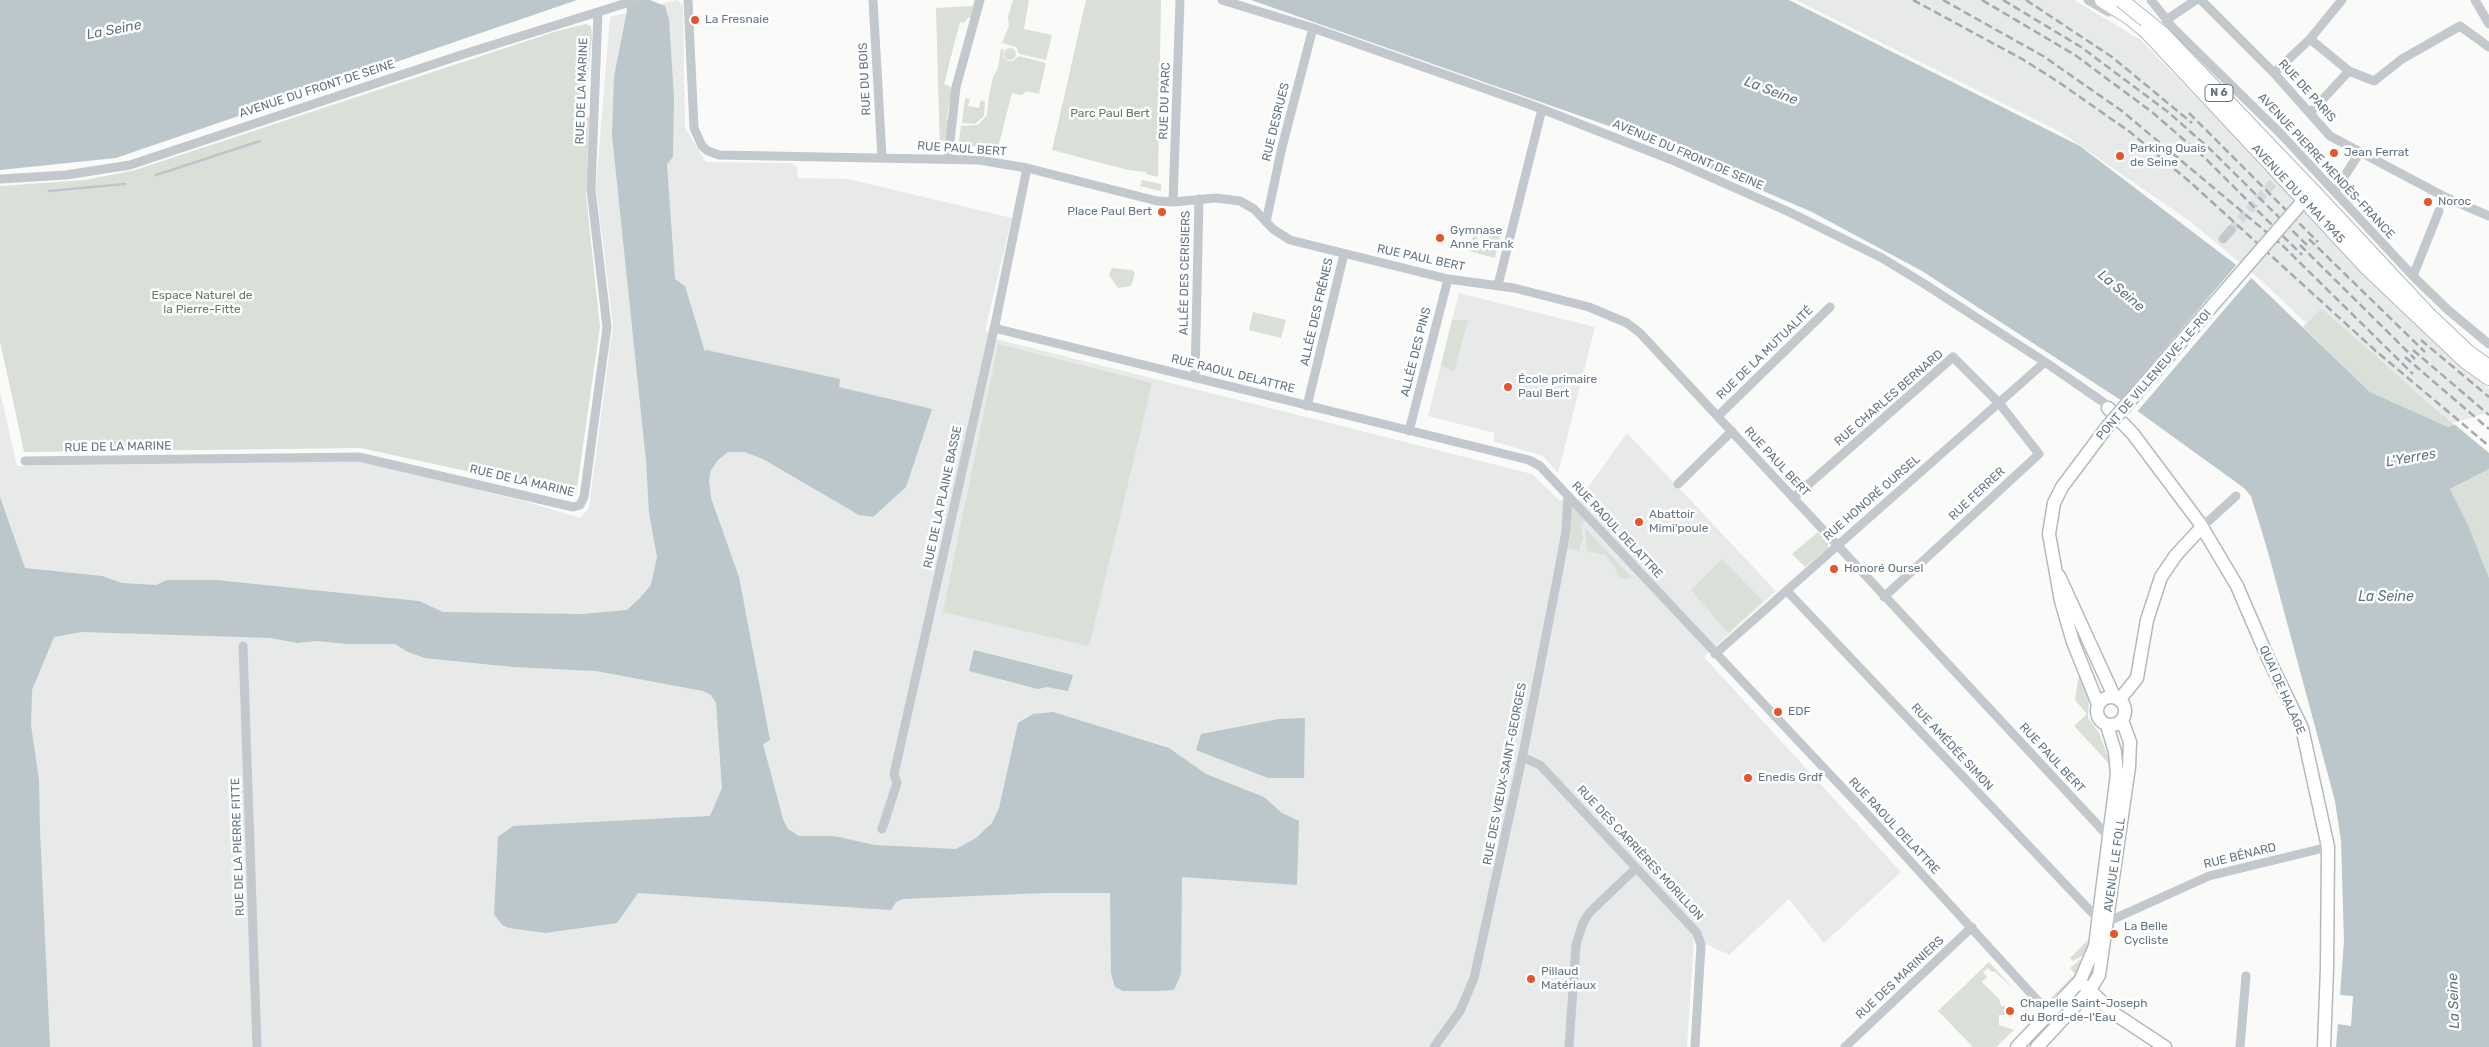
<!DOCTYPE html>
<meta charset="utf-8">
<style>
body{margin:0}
canvas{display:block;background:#fafaf8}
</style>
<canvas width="2489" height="1047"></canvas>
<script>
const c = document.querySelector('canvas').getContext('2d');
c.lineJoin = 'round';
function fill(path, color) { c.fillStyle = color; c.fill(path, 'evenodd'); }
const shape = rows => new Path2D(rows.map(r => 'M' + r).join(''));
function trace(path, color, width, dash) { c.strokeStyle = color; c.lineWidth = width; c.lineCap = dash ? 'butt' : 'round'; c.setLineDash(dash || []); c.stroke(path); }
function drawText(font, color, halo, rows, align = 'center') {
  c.font = font + ' Rubik,sans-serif'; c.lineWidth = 5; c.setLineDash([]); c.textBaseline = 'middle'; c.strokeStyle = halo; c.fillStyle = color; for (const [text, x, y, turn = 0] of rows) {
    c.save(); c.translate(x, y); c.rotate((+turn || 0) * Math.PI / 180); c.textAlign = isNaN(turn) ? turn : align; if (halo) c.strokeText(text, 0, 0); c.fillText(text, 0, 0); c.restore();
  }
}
fill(shape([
 [677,0,683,5,685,128,706,162,792,163,797,167,798,178,848,179,1012,218,985,330,996,339,1532,474,1559,500,1579,500,1627,433,1776,591,1704,657,1901,872,1824,943,1789,899,1729,955,1694,938,1687,1047,0,1047,0,391,17,466,360,461,524,501,580,518,589,508,613,325,596,187,610,17],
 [1796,0,2074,0,2141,40,2444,351,2489,389,2489,453,2360,344,2321,308,2306,323,2265,284,2191,222,2062,133],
 [1459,293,1595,327,1558,473,1543,456,1493,441,1495,433,1428,416]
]), '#e8e9e9');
fill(shape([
 [974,0,977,0,973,19,969,17,964,23,960,22,944,84,951,87,954,99,953,103,949,105,947,119,950,122,947,144,940,152,936,8,973,6],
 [1013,0,1029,0,1024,29,1052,35,1046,60,1019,54,1016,47,1002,43,1009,26,1008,17],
 [1086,0,1161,0,1158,177,1146,174,1146,172,1128,170,1052,150],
 [586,24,591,26,592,37,587,88,582,92,583,112,589,118,586,194,600,327,576,495,361,448,24,452,0,341,0,186,85,180,135,170,557,31],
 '1004 54a6 6 0 1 1 12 0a6 6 0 1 1-12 0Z',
 [1001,49,1004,49,1003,57,1009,61,1013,61,1019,56,1046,63,1039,94,1027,91,1022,95,1012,93,999,144,958,148,961,126,978,125,987,115,989,96,993,77,998,68],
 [965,98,970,99,968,106,979,108,981,99,985,103,984,116,975,124,962,123],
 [1142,180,1161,184,1161,191,1140,186],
 [1491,227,1501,231,1495,258,1469,251,1474,233,1478,234,1476,242,1486,245],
 [1112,268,1132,270,1135,273,1131,286,1118,288,1109,275],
 [2321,308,2422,397,2455,425,2448,427,2370,392,2303,327],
 [1253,312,1286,320,1281,338,1249,330],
 [1452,320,1468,320,1454,372,1441,365],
 [998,344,1152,383,1089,646,943,612],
 [2489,469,2489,578,2469,527,2450,489],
 [1570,508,1575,510,1585,520,1581,526,1583,537,1579,551,1568,548,1571,533],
 [1585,528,1632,578,1625,579,1619,577,1614,565,1605,555,1587,551],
 [1818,532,1828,544,1828,548,1805,567,1792,554],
 [1722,559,1763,601,1728,633,1691,590],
 [2079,674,2089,697,2088,718,2099,733,2112,767,2074,726,2087,714,2075,700],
 [2089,939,2086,954,2073,961,2070,958],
 [2082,958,2073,978,2052,999,2049,1000,2075,974,2070,968],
 [1989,962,2014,989,1994,971,1992,972,1988,968,1983,972,1987,977,1982,982,1999,999,2001,1006,2005,1006,2005,1015,1999,1015,1999,1025,2014,1030,1996,1047,1973,1047,1938,1011]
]), '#dadfd7');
fill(shape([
 [0,0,577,0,116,158,0,170],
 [626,0,650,0,665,6,669,20,674,97,673,157,667,164,675,279,685,286,705,352,706,350,840,379,839,387,932,409,906,487,873,517,859,515,763,459,745,452,728,452,718,460,711,470,709,480,711,498,739,577,770,740,763,744,783,819,788,829,799,836,834,836,875,845,956,849,976,838,992,823,999,808,1018,723,1033,714,1053,712,1169,748,1206,774,1264,797,1282,813,1299,821,1297,885,1182,877,1181,974,1174,990,1157,991,1123,991,1115,987,1111,973,1110,893,1044,893,903,899,896,902,891,910,638,893,617,923,545,933,509,928,502,925,494,914,498,837,513,826,710,816,722,788,716,703,711,695,703,691,596,671,513,667,425,658,408,652,395,644,348,644,316,641,297,643,271,638,82,632,54,637,32,690,31,725,39,780,40,830,50,1047,0,1047,0,497,25,568,102,576,122,583,156,585,167,580,216,580,419,601,443,612,582,614,627,610,640,598,651,585,657,557,649,513,646,461,612,135,614,77,627,11],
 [1251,0,1789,0,2080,146,2244,271,2370,392,2448,427,2489,414,2489,469,2450,489,2469,527,2489,578,2489,1047,2336,1047,2338,1024,2351,1026,2353,996,2340,995,2344,941,2341,841,2335,801,2268,552,2251,496,2244,488,2136,410,1922,271,1812,212,1623,131],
 [974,650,1073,675,1068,691,1047,687,1038,689,969,671],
 [1305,718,1304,778,1268,778,1196,750,1201,734,1279,719]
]), '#bbc7cb');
fill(shape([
 [2238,263,2253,276,2136,413,2119,402],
 [2489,412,2489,453,2453,423]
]), '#fafaf8');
trace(shape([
 [156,175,260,141],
 [49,191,125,184]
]), '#bbc7cb', 2.5);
trace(shape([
 [2231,230,2282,173]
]), '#d5d9db', 9, [9, 4.5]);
const secondary = shape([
 [2108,408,2133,434,2199,522,2237,586,2268,658,2302,728,2328,847,2327,968,2324,1047],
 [2059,576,2114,696],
 '2097 711a14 14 0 1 1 28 0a14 14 0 1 1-28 0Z',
 [2120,699,2137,678,2147,620,2161,577,2176,555,2202,527],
 [2098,704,2073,642,2061,601,2049,534,2054,503,2062,487,2107,427],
 [2085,986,2115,1014,2165,1047],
 [2017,1047,2080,981,2095,946,2117,774,2115,752,2107,725],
 [2037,1047,2090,990,2099,975,2129,767,2130,742,2122,720]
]);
const primary = shape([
 [2102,0,2129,17,2146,31],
 [2489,367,2468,352,2428,314,2313,191,2304,200,2367,268,2465,361,2489,378]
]);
trace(secondary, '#b3babf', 15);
trace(primary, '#b5babe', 16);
trace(shape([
 [688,0,694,128,702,146,708,151,719,155,979,160,1027,168,1157,201,1173,202,1216,198,1240,201,1254,209,1273,229,1290,240,1448,279,1514,288,1589,307,1627,323,1640,333,2108,836],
 [873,0,882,157],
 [1222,0,1313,28,1534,106,1672,160,1787,211,1882,258,1923,283,2045,362,2103,402,2108,408],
 [2088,0,2109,12],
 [2151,0,2173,28,2280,133,2413,276,2448,310,2489,344],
 [2201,0,2274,73,2330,136,2445,197,2489,216],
 [2475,0,2489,24],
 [2166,20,2196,0],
 [2310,39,2349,71],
 [2274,73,2310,39,2342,0],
 [2310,113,2349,71,2374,81,2402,59,2460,26,2489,47],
 [948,159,956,87,980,0],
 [0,179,66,175,130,165,461,55,636,0],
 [2335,191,2360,152],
 [1173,202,1180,0],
 [1266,222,1282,147,1313,28],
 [2223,239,2231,230],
 [2413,276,2439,211],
 [1498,285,1542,109],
 [994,328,1529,460,1540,466,1868,815,2059,1024],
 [1195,378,1199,199],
 [1307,406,1344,254],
 [1718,416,1830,307],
 [1409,431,1448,279],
 [25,461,359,457,573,507,580,505,584,497,607,327,591,189,598,12],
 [1678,484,1732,431],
 [1793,498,1953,357,1999,403,2039,454,1884,597],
 [2202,527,2236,496],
 [1788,592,2099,920],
 [243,646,257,1047],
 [1715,654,2045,362],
 [1522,757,1540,765,1697,933,1701,945,1695,1047],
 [882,829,897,783,894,774,996,320,1027,168],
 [2107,922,2209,876,2328,847],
 [1434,1047,1460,1011,1474,978,1524,749,1559,569,1566,531,1568,496],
 [1569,1047,1576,945,1583,923,1589,913,1636,868],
 [1845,1047,1972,927],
 [2240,1047,2246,976]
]), '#c3c8cc', 9);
trace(secondary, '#fff', 12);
trace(primary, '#fff', 14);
trace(shape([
 [1913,0,2022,59,2057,81,2130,132,2190,182,2377,352,2489,446],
 [1943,0,2043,56,2122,111,2283,246,2413,374],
 [1982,0,2075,55,2152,112,2205,158,2302,255],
 [2003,0,2081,47,2168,112,2210,149,2310,248],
 [2026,0,2112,57,2192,123],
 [2189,113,2318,242],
 [2309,239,2425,352],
 [2300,245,2415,359],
 [2421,340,2489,397],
 [2413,350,2489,415],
 [2405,357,2489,429]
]), '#a2aab0', 2.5, [8, 4]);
const secondaryBridge = shape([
 [2107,427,2304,200]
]);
const primaryBridge = shape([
 [2121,0,2163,34,2313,191],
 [2146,31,2304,200]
]);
trace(secondaryBridge, '#b3babf', 15, []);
trace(primaryBridge, '#b5babe', 16, []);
trace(secondaryBridge, '#fff', 12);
trace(primaryBridge, '#fff', 14);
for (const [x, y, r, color] of [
 [695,20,5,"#e4572e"],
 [2334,153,5,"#e4572e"],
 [2120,156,5,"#e4572e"],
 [2428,202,5,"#e4572e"],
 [1162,212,5,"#e4572e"],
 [1440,238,5,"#e4572e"],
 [1508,387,5,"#e4572e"],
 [1639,522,5,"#e4572e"],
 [1834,569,5,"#e4572e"],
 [1778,712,5,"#e4572e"],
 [1748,778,5,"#e4572e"],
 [2114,934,5,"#e4572e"],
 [1531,979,5,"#e4572e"],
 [2010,1011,5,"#e4572e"]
]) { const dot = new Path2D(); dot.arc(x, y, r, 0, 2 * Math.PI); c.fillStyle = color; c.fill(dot); trace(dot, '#fff', 2); }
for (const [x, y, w] of [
 [2219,93,28]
]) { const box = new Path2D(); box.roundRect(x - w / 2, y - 8.5, w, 17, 4); c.fillStyle = '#fff'; c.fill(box); trace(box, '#657683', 1); }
drawText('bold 11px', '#657683', null, [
 ["N 6",2219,93]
]);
drawText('12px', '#657683', '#fff', [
 ["La Fresnaie",705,20],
 ["Parking Quais",2130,149],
 ["de Seine",2130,163],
 ["Jean Ferrat",2344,153],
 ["Noroc",2438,202],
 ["Place Paul Bert",1152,212,"right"],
 ["Gymnase",1450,231],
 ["Anne Frank",1450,245],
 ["École primaire",1518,380],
 ["Paul Bert",1518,394],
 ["Abattoir",1649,515],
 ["Mimi'poule",1649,529],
 ["Honoré Oursel",1844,569],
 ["EDF",1788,712],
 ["Enedis Grdf",1758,778],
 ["La Belle",2124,927],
 ["Cycliste",2124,941],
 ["Pillaud",1541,972],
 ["Matériaux",1541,986],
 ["Chapelle Saint-Joseph",2020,1004],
 ["du Bord-de-l'Eau",2020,1018]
], 'left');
drawText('12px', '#657683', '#fff', [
 ["RUE DU BOIS",865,79,-93],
 ["AVENUE DU FRONT DE SEINE",317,89,-18],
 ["RUE DE LA MARINE",582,91,-88],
 ["RUE DE PARIS",2307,91,48],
 ["RUE DU PARC",1165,101,-88],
 ["RUE DESRUES",1276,122,-76],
 ["RUE PAUL BERT",962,149,4],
 ["AVENUE DU FRONT DE SEINE",1688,155,23],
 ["AVENUE PIERRE MENDÈS-FRANCE",2326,166,47],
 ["AVENUE DU 8 MAI 1945",2298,194,47],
 ["RUE PAUL BERT",1421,258,12],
 ["ALLÉE DES CERISIERS",1185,273,-89],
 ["ALLÉE DES FRÊNES",1317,312,-77],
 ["ALLÉE DES PINS",1416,352,-76],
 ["RUE DE LA MUTUALITÉ",1765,353,-44],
 ["RUE RAOUL DELATTRE",1233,374,14],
 ["PONT DE VILLENEUVE-LE-ROI",2154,375,-49],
 ["RUE CHARLES BERNARD",1889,398,-41],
 ["RUE DE LA MARINE",118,447,-1],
 ["RUE PAUL BERT",1777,462,47],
 ["RUE DE LA MARINE",522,481,13],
 ["RUE FERRER",1977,494,-43],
 ["RUE DE LA PLAINE BASSE",943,497,-78],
 ["RUE HONORÉ OURSEL",1872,498,-41],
 ["RUE RAOUL DELATTRE",1617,530,47],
 ["QUAI DE HALAGE",2282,690,66],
 ["RUE AMÉDÉE SIMON",1952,747,47],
 ["RUE PAUL BERT",2052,758,47],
 ["RUE DES VŒUX-SAINT-GEORGES",1505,774,-79],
 ["RUE RAOUL DELATTRE",1894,826,47],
 ["RUE DE LA PIERRE FITTE",238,847,-92],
 ["RUE DES CARRIÈRES MORILLON",1640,853,47],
 ["RUE BÉNARD",2240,856,-14],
 ["AVENUE LE FOLL",2115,865,-82],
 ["RUE DES MARINIERS",1900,978,-43]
]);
drawText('12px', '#687a64', '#fff', [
 ["Parc Paul Bert",1110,114],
 ["Espace Naturel de",202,296],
 ["la Pierre-Fitte",202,310]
]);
drawText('italic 14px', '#60757c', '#fff', [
 ["La Seine",114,30,-11],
 ["La Seine",1771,91,21],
 ["La Seine",2121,291,40],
 ["L'Yerres",2411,458,-10],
 ["La Seine",2386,597],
 ["La Seine",2454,1001,-92]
]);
</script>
